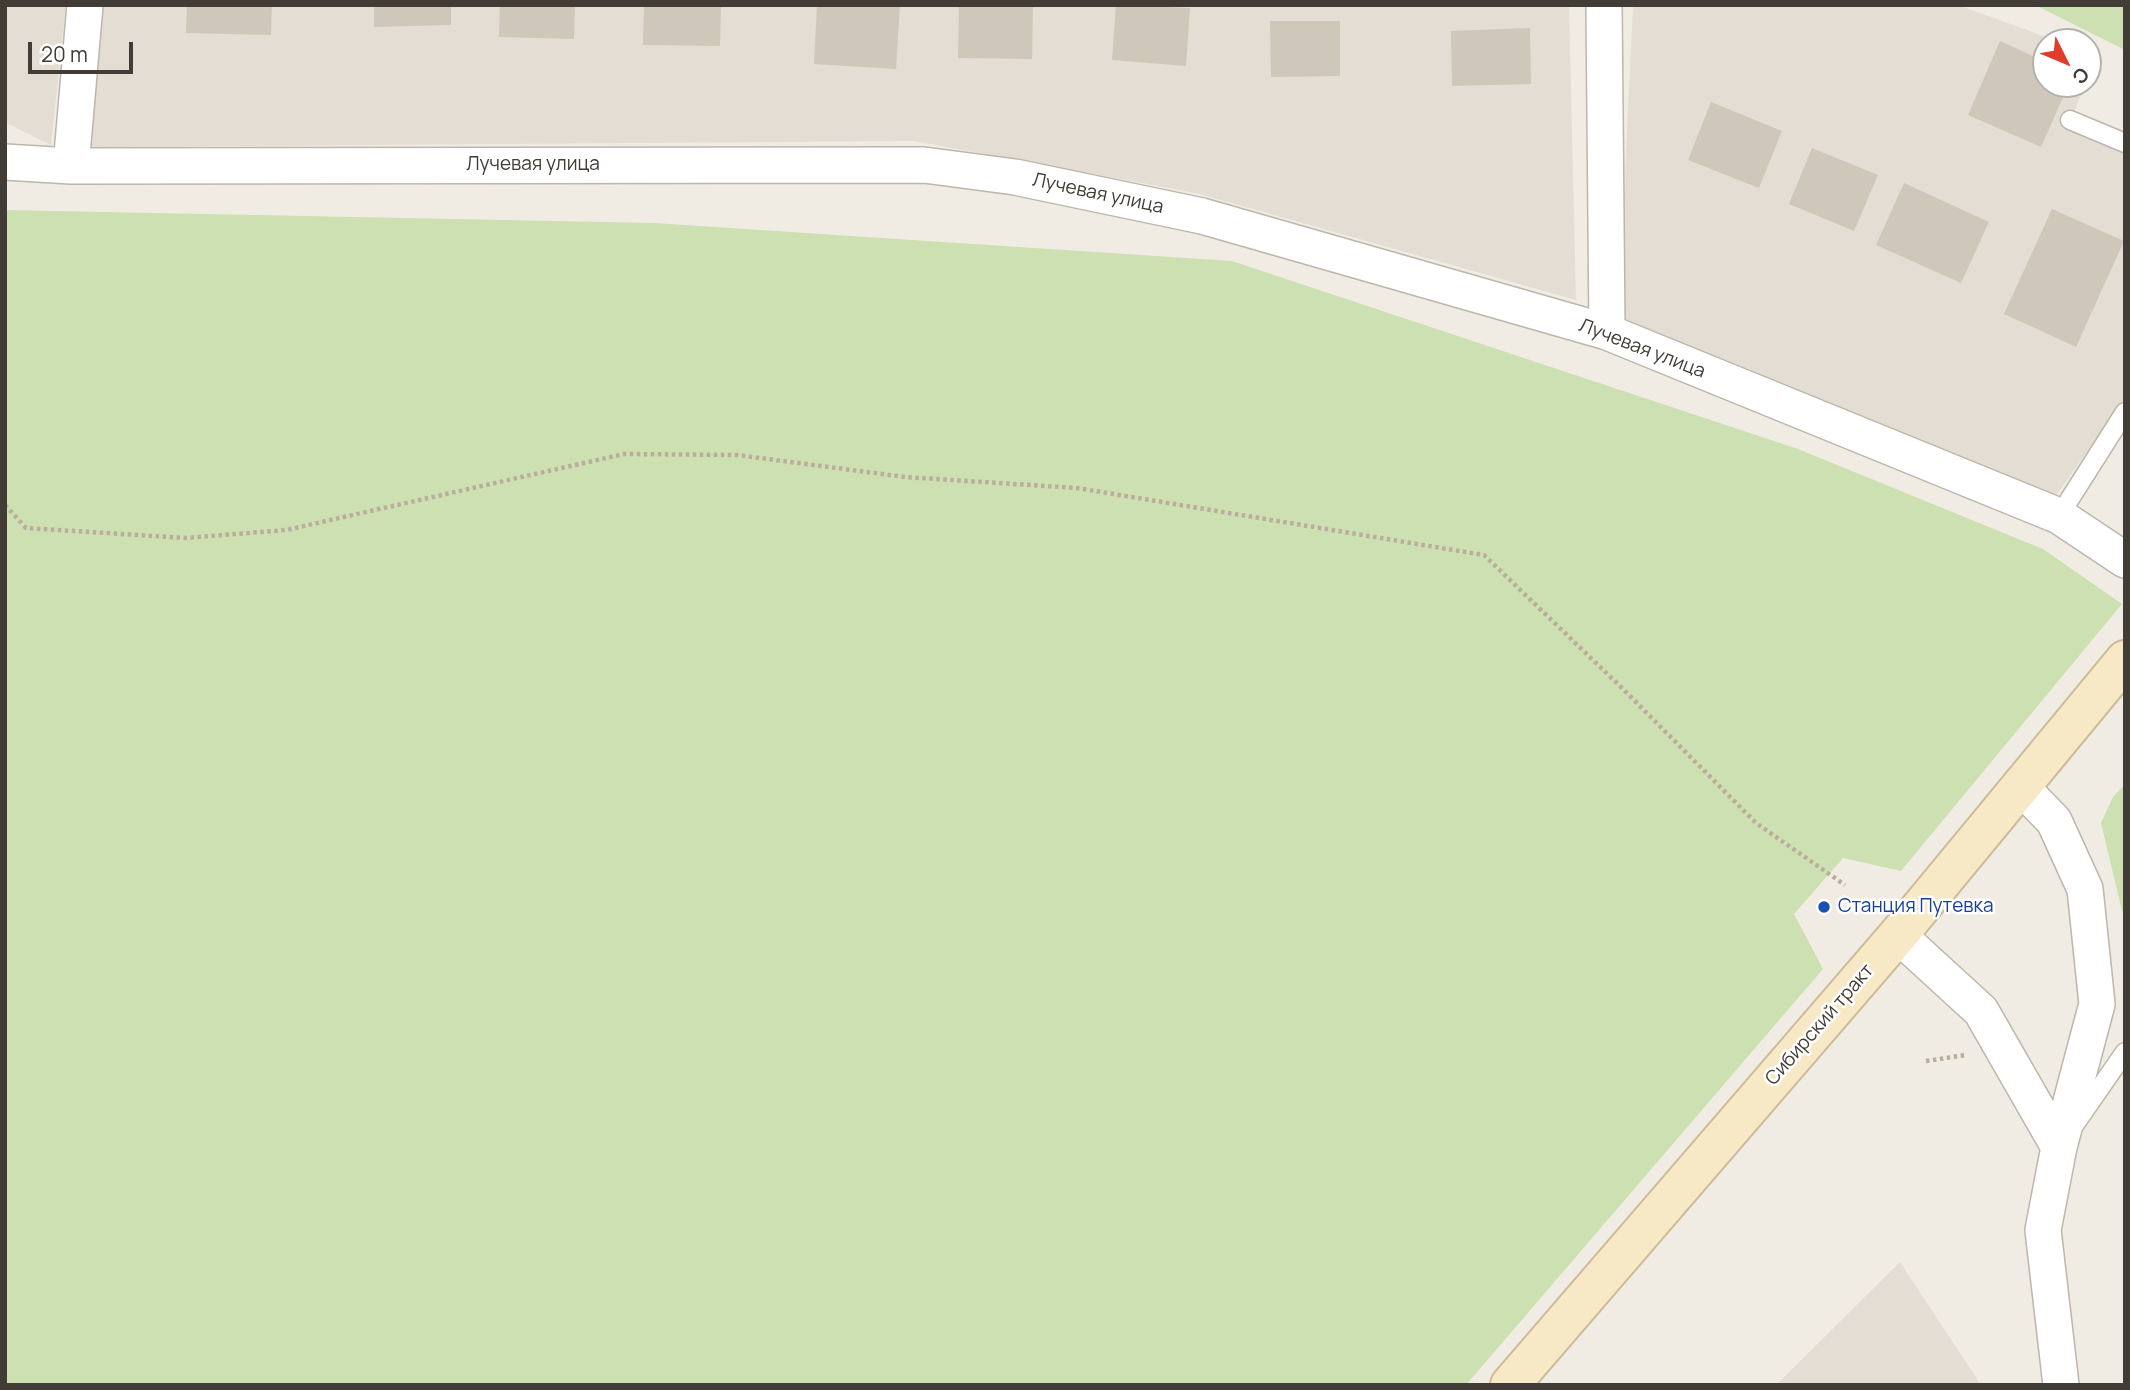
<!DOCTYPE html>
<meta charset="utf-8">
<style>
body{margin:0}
#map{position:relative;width:2130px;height:1390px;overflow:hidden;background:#f0ece4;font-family:Manrope,sans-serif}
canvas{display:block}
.frame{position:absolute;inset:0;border:7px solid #413c35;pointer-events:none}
.north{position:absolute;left:2032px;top:28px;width:70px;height:70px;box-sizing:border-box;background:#fff;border:2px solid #b3b1ae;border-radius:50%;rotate:133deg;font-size:19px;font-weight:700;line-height:28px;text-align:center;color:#413c35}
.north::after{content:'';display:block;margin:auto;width:24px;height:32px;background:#e03c2b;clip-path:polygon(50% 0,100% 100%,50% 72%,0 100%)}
.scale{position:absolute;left:28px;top:42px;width:105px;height:32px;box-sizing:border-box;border:4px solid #413c35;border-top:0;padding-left:9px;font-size:21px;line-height:24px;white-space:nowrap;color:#413c35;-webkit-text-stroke:5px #fff;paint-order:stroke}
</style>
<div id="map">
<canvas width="2130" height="1390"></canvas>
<div class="frame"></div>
<div class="north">С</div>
<div class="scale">20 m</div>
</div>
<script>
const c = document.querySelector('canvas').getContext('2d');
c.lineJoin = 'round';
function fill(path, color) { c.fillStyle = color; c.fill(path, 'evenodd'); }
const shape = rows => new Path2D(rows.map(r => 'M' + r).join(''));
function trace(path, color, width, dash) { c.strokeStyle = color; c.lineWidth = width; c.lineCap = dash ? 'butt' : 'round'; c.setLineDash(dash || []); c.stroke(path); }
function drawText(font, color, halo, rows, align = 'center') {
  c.font = font + ' Manrope,sans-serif'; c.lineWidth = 5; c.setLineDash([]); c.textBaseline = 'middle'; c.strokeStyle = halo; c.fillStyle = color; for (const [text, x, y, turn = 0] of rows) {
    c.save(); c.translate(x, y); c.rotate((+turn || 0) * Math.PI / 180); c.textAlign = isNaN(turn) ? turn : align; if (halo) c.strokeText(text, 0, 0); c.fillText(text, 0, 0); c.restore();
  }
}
fill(shape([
 [5,5,66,5,51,145,5,122],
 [102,5,1569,5,1576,300,1196,193,914,141,89,147],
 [1633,5,1958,5,2060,42,2046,42,2046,84,2086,84,2070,120,2125,143,2125,398,2055,497,1618,320],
 [1900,1262,1981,1385,1776,1385]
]), '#e3ddd3');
fill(shape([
 [2035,5,2125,5,2125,50],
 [5,210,654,223,1232,261,1798,449,2043,549,2122,604,1901,871,1843,858,1794,914,1823,969,1466,1385,5,1385],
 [2125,784,2125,913,2122,911,2101,823,2113,797]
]), '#cde0b1');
fill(shape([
 [187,5,272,5,271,35,186,33],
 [374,5,451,5,451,25,374,27],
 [500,5,575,5,574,39,499,37],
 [644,5,721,5,720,46,643,45],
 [817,5,900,5,896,69,814,64],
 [959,5,1033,5,1032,59,958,58],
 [1116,5,1190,8,1186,66,1112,60],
 [1270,21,1340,21,1340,76,1271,77],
 [1530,28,1531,84,1452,86,1451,31],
 [2000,41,2046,62,2046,84,2069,84,2041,147,1968,115],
 [1711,102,1782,131,1759,188,1688,160],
 [1812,148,1878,175,1854,231,1789,204],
 [1904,183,1989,222,1961,283,1876,245],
 [2052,209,2124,241,2076,347,2004,314]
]), '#d0c7bb');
const lane = shape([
 [2070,120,2125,143],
 [2059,516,2125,412],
 [2075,1124,2125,1052]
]);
const street = shape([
 [1604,5,1607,332],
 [5,162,71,166,924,165,1015,177,1202,216,1607,332,2059,516,2125,560],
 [71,166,85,5],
 [2020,786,2054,821,2085,889,2097,1004,2059,1147],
 [1898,935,1981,1011,2059,1147,2043,1230,2061,1385]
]);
const secondary = shape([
 [1510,1385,1898,935,2125,660]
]);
trace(lane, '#bdb6ab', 21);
trace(street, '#bdb6ab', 38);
trace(secondary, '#cbbb98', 42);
trace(shape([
 [5,505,26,528,186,538,286,530,624,454,737,455,905,477,1077,488,1484,555,1622,688,1756,823,1845,885],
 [1926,1061,1966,1055]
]), '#baad9b', 4.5, [3.5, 3.5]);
trace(lane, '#fff', 18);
trace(street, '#fff', 35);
trace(secondary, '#f8e9c6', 38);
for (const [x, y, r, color] of [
 [1824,907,7,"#1a4fb4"]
]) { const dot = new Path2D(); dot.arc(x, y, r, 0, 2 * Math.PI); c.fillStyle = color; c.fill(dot); trace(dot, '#fff', 2.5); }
drawText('19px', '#413c35', '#fff', [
 ["Лучевая улица",533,165],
 ["Лучевая улица",1098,194,12],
 ["Лучевая улица",1642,349,21],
 ["Сибирский тракт",1820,1025,-49]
]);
drawText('19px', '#164399', '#fff', [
 ["Станция Путевка",1838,907]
], 'left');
</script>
